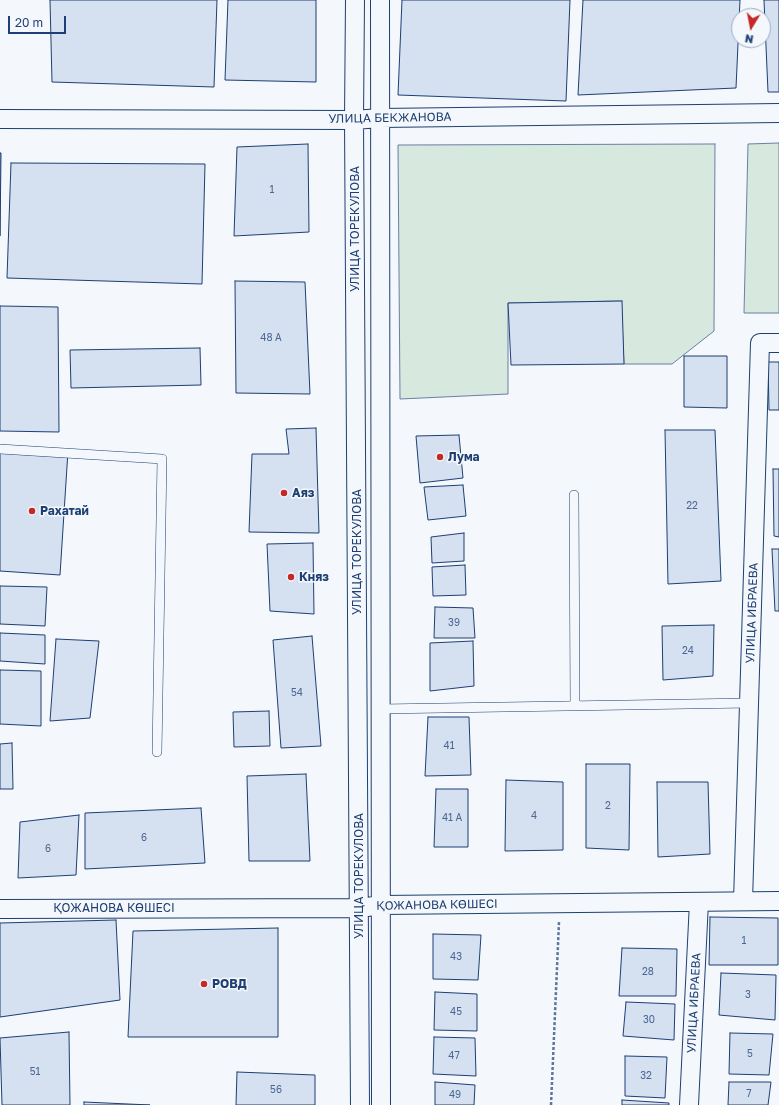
<!DOCTYPE html>
<meta charset="utf-8">
<style>
body{margin:0}
#map{position:relative;width:779px;height:1105px;overflow:hidden;background:#f4f7fb;font-family:"Golos Text",sans-serif}
canvas{display:block}
.north{position:absolute;left:731px;top:8px;width:40px;height:40px;box-sizing:border-box;background:#f4f7fb;border:1px solid #9eadc5;border-radius:50%;rotate:190deg;font-size:11px;font-weight:700;line-height:16px;text-align:center;color:#1d3f73}
.north::after{content:'';display:block;margin:auto;width:14px;height:18px;background:#c62828;clip-path:polygon(50% 0,100% 100%,50% 72%,0 100%)}
.scale{position:absolute;left:8px;top:16px;width:58px;height:18px;box-sizing:border-box;border:2px solid #1d3f73;border-top:0;padding-left:5px;font-size:12px;line-height:14px;white-space:nowrap;color:#1d3f73;-webkit-text-stroke:3px #f4f7fb;paint-order:stroke}
</style>
<div id="map">
<canvas width="779" height="1105"></canvas>
<div class="north">N</div>
<div class="scale">20 m</div>
</div>
<script>
const c = document.querySelector('canvas').getContext('2d');
c.lineJoin = 'round';
function fill(path, color) { c.fillStyle = color; c.fill(path, 'evenodd'); }
const shape = rows => new Path2D(rows.map(r => 'M' + r).join(''));
function trace(path, color, width, dash) { c.strokeStyle = color; c.lineWidth = width; c.lineCap = dash ? 'butt' : 'round'; c.setLineDash(dash || []); c.stroke(path); }
function drawText(font, color, halo, rows, align = 'center') {
  c.font = font + ' "Golos Text",sans-serif'; c.lineWidth = 3; c.setLineDash([]); c.textBaseline = 'middle'; c.strokeStyle = halo; c.fillStyle = color; for (const [text, x, y, turn = 0] of rows) {
    c.save(); c.translate(x, y); c.rotate((+turn || 0) * Math.PI / 180); c.textAlign = isNaN(turn) ? turn : align; if (halo) c.strokeText(text, 0, 0); c.fillText(text, 0, 0); c.restore();
  }
}
const green = shape([
 [779,143,779,313,744,313,748,144,779,143],
 [715,144,714,331,672,364,624,364,621,301,508,303,508,394,400,399,398,145,715,144]
]);
fill(green, '#d7e8df');
trace(green, '#687fa3', 1);
const building = shape([
 [50,0,217,0,214,87,52,82,50,0],
 [228,0,316,0,316,82,225,80,228,0],
 [402,0,570,0,566,101,398,95,402,0],
 [583,0,740,0,736,88,578,95,583,0],
 [764,0,779,0,779,92,768,92,764,0],
 [308,144,309,232,234,236,237,147,308,144],
 [0,153,1,153,0,236,0,153],
 [11,163,205,164,202,284,7,278,11,163],
 [235,281,305,282,310,394,236,393,235,281],
 [622,301,624,364,511,365,508,303,622,301],
 [0,306,58,307,59,432,0,431,0,306],
 [200,348,201,385,71,388,70,350,200,348],
 [684,356,727,356,727,408,684,407,684,356],
 [768,362,779,362,779,410,769,410,768,362],
 [316,428,319,533,249,532,252,454,289,454,286,429,316,428],
 [665,430,715,430,721,581,668,584,665,430],
 [459,435,463,478,420,483,416,436,459,435],
 [0,446,68,451,60,575,0,571,0,446],
 [773,469,779,469,779,537,774,536,773,469],
 [463,485,466,516,428,520,424,487,463,485],
 [464,533,464,561,432,563,431,537,464,533],
 [313,543,314,614,270,611,267,544,313,543],
 [772,549,779,549,779,611,775,611,772,549],
 [465,565,466,595,433,596,432,567,465,565],
 [0,586,47,587,45,626,0,624,0,586],
 [435,607,473,608,475,638,434,638,435,607],
 [714,625,713,676,663,680,662,626,714,625],
 [0,633,45,635,45,664,0,661,0,633],
 [312,636,321,746,281,748,273,640,312,636],
 [56,639,99,641,90,718,50,721,56,639],
 [473,641,474,686,430,691,430,643,473,641],
 [0,670,41,671,41,726,0,724,0,670],
 [269,711,270,746,234,747,233,712,269,711],
 [428,717,469,717,471,775,425,776,428,717],
 [12,743,13,789,0,789,0,744,12,743],
 [586,764,630,764,629,850,586,848,586,764],
 [306,774,310,861,249,861,247,776,306,774],
 [506,780,563,782,563,850,505,851,506,780],
 [657,782,708,782,710,854,658,857,657,782],
 [436,789,468,789,468,847,434,847,436,789],
 [201,808,205,863,85,869,85,813,201,808],
 [79,815,76,875,18,878,20,822,79,815],
 [710,917,778,918,778,965,709,965,710,917],
 [116,920,120,1000,0,1017,0,923,116,920],
 [278,928,278,1037,128,1037,133,931,278,928],
 [433,934,481,935,478,980,433,979,433,934],
 [622,948,677,949,676,996,619,996,622,948],
 [721,973,776,975,775,1020,719,1015,721,973],
 [435,992,477,994,477,1031,434,1030,435,992],
 [626,1002,675,1004,674,1040,623,1036,626,1002],
 [69,1032,70,1105,2,1105,0,1038,69,1032],
 [730,1033,773,1034,769,1075,729,1074,730,1033],
 [434,1037,475,1038,476,1076,433,1074,434,1037],
 [625,1056,667,1057,665,1098,625,1096,625,1056],
 [237,1072,315,1075,315,1105,236,1105,237,1072],
 [435,1082,475,1085,474,1105,435,1105,435,1082],
 [729,1082,771,1082,768,1105,728,1105,729,1082],
 [622,1100,669,1103,669,1105,622,1105,622,1100],
 [84,1102,150,1105,84,1105,84,1102]
]);
fill(building, '#d5e0f0');
trace(building, '#1d3f73', 1);
const lane = shape([
 [0,449,162,459,157,752],
 [574,495,575,706],
 [381,709,749,703]
]);
const street = shape([
 [355,0,354,120,360,1105],
 [380,0,381,1105],
 [0,119,354,120,380,118,779,113],
 [743,901,760,343,779,343],
 [0,909,360,908,381,905,779,901],
 [689,1105,699,902]
]);
trace(lane, '#1d3f73', 10);
trace(street, '#1d3f73', 20);
trace(shape([
 [551,1105,559,922]
]), '#5e769c', 2.5, [3, 2]);
trace(lane, '#f4f7fb', 9);
trace(street, '#f4f7fb', 18);
for (const [x, y, r, color] of [
 [440,457,4,"#c62828"],
 [284,493,4,"#c62828"],
 [32,511,4,"#c62828"],
 [291,577,4,"#c62828"],
 [204,984,4,"#c62828"]
]) { const dot = new Path2D(); dot.arc(x, y, r, 0, 2 * Math.PI); c.fillStyle = color; c.fill(dot); trace(dot, '#f4f7fb', 1.5); }
drawText('10px', '#4b6792', null, [
 ["1",272,190],
 ["48 А",271,338],
 ["22",692,506],
 ["39",454,623],
 ["24",688,651],
 ["54",297,693],
 ["41",449,746],
 ["2",608,806],
 ["4",534,816],
 ["41 А",452,818],
 ["6",144,838],
 ["6",48,849],
 ["1",744,941],
 ["43",456,957],
 ["28",648,972],
 ["3",748,995],
 ["45",456,1012],
 ["30",649,1020],
 ["5",750,1054],
 ["47",454,1056],
 ["51",35,1072],
 ["32",646,1076],
 ["56",276,1090],
 ["7",749,1094],
 ["49",455,1095]
]);
drawText('12px', '#1d3f73', '#f4f7fb', [
 ["УЛИЦА БЕКЖАНОВА",390,118,-1],
 ["УЛИЦА ТОРЕКУЛОВА",355,229,-90],
 ["УЛИЦА ТОРЕКУЛОВА",357,552,-90],
 ["УЛИЦА ИБРАЕВА",752,613,-88],
 ["УЛИЦА ТОРЕКУЛОВА",359,876,-90],
 ["ҚОЖАНОВА КӨШЕСІ",437,905,-1],
 ["ҚОЖАНОВА КӨШЕСІ",114,908],
 ["УЛИЦА ИБРАЕВА",694,1003,-87]
]);
drawText('bold 12px', '#1d3f73', '#f4f7fb', [
 ["Лума",448,457],
 ["Аяз",292,493],
 ["Рахатай",40,511],
 ["Княз",299,577],
 ["РОВД",212,984]
], 'left');
</script>
